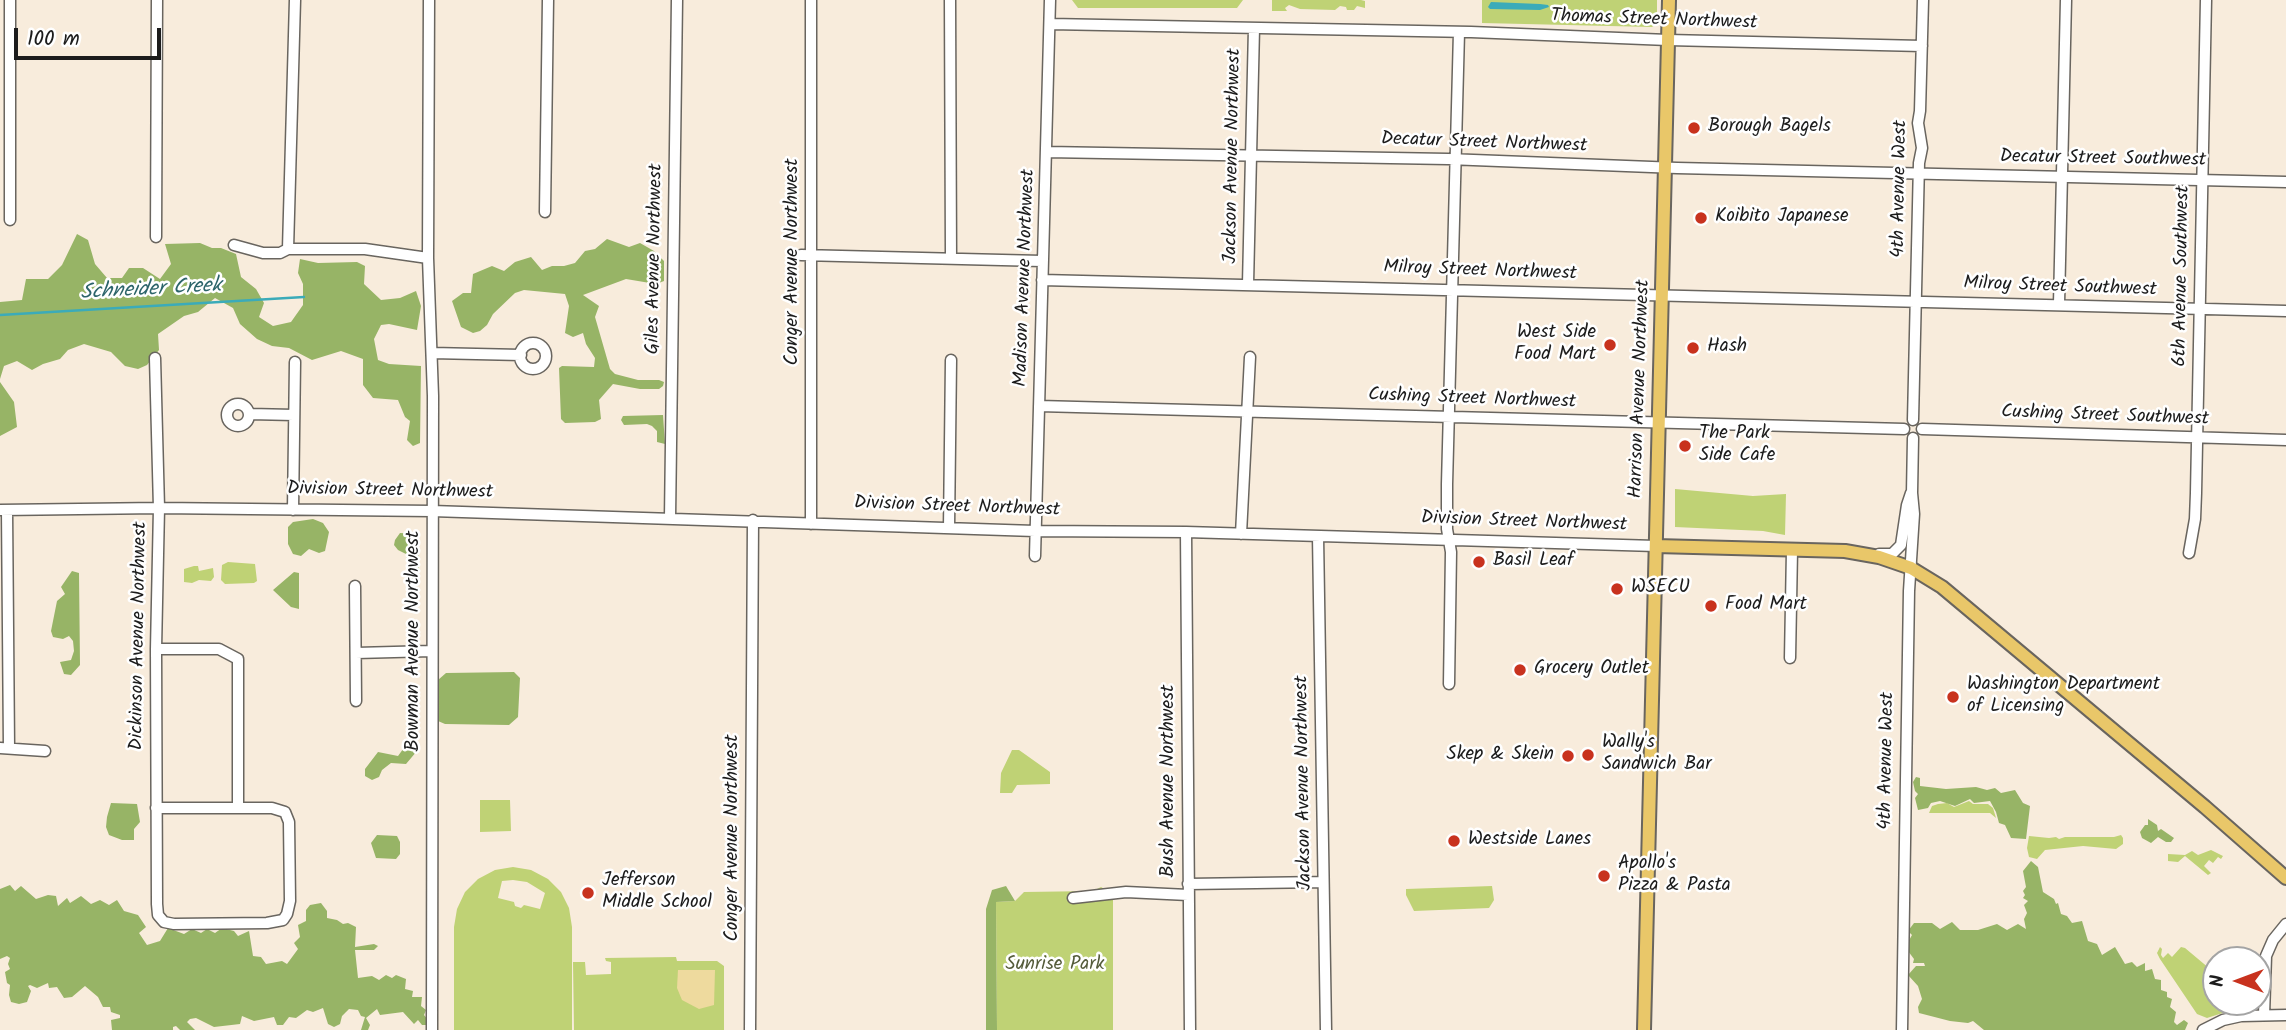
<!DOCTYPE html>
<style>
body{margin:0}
#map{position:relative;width:2286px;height:1030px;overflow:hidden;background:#f8ecdc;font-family:Kalam,sans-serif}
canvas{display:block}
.north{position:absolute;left:2202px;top:946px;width:70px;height:70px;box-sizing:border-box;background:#fff;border:2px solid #a4a4a4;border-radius:50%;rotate:270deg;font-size:19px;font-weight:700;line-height:28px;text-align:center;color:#1c1c1c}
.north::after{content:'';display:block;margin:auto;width:24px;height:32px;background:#c8321e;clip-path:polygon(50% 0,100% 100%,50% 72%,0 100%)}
.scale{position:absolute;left:14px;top:28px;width:147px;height:32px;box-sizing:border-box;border:4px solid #1c1c1c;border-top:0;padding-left:9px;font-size:21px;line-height:24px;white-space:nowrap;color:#1c1c1c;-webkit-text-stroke:5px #fff;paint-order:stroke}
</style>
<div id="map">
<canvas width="2286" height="1030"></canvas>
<div class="north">N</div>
<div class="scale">100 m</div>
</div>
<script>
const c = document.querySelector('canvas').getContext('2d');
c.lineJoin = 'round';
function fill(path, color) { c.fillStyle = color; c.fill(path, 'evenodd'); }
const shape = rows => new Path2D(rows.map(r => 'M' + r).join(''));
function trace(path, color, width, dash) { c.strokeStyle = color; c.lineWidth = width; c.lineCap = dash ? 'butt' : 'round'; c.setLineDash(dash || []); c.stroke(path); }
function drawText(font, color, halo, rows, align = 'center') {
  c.font = font + ' Kalam,sans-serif'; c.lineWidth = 5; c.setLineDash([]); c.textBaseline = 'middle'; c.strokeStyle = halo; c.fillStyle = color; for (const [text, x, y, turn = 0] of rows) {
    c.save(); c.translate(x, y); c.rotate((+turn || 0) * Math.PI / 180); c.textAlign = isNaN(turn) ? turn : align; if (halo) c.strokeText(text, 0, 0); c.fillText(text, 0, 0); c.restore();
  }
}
fill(shape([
 [1072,0,1243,0,1237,8,1078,8],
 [1272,0,1361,0,1365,1,1365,8,1357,6,1354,10,1347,10,1346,7,1340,6,1335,10,1300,9,1289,5,1285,8,1287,11,1272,11],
 [1482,0,1657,0,1657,23,1652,27,1482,23],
 [1675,489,1753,496,1786,494,1785,535,1763,531,1675,527],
 [228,562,255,564,257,581,254,583,225,584,221,580,222,565],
 [194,566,198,566,199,571,213,568,214,577,211,581,199,580,192,583,184,582,184,569],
 [1012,750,1019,750,1050,772,1050,784,1017,785,1012,793,1000,793,1001,773],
 [480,800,510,800,511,831,480,832],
 [1969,801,1973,804,1988,804,1993,808,1996,818,1990,813,1929,813,1932,806,1938,804,1947,803,1954,807],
 [2121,835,2123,838,2123,844,2116,849,2083,846,2045,850,2037,859,2029,857,2027,848,2029,836,2049,838,2056,837,2059,839,2065,837,2114,837],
 [2211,850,2223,856,2221,859,2218,857,2213,863,2209,860,2204,866,2211,873,2208,875,2185,856,2178,862,2168,861,2168,854,2185,855,2192,851,2198,855],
 [513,867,531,870,548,879,561,892,569,908,572,927,572,1030,454,1030,454,927,457,909,465,892,478,879,495,870],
 [513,880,527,882,545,893,540,909,524,905,521,908,515,906,514,902,498,898,502,881],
 [1492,886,1494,900,1489,908,1414,911,1406,895,1406,889],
 [1101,887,1113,894,1113,1030,997,1030,996,902,1015,901,1024,892,1093,891],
 [2160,947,2162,949,2161,955,2163,958,2168,953,2172,957,2181,947,2185,948,2216,974,2216,1002,2230,1002,2232,1010,2207,1018,2197,1014,2160,959,2157,953],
 [676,957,677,961,717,961,724,966,724,1030,574,1030,573,962,585,962,586,975,611,974,611,962,606,961,605,958]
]), '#bfd275');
fill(shape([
 [77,234,88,240,95,264,107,278,122,278,129,268,143,268,160,279,171,264,165,244,200,243,212,248,221,248,236,254,241,277,256,289,264,303,259,317,273,326,291,322,303,305,303,284,298,273,300,259,318,263,357,262,365,266,364,284,381,300,400,298,416,291,421,306,417,330,389,324,381,325,374,339,378,360,389,364,421,366,420,443,413,446,407,440,410,421,405,417,398,400,373,398,363,385,363,359,341,351,312,360,289,348,272,346,257,339,240,324,233,308,215,298,198,312,184,316,158,334,159,350,147,365,138,369,125,366,111,352,84,344,68,350,60,359,43,364,32,370,17,361,4,366,0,379,0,302,22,300,26,279,48,279,62,265],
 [607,239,629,247,640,243,654,251,664,261,664,281,656,284,626,279,583,295,599,306,595,317,610,369,615,374,638,380,659,380,664,382,663,386,659,389,640,389,613,384,599,400,601,419,595,422,565,423,561,419,559,368,562,366,594,367,595,358,586,344,583,333,573,337,565,333,569,306,565,294,524,290,515,293,493,314,487,325,480,331,473,333,461,327,452,301,463,293,471,293,473,274,492,266,504,271,515,262,531,257,542,270,552,266,564,266,575,263,585,251,595,249],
 [0,382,14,402,17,427,0,436],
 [663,415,665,444,657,442,657,431,652,426,647,424,624,425,621,420,623,416],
 [313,519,323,523,329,532,325,551,319,553,309,549,301,556,293,554,288,544,288,527,293,522],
 [400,533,418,534,419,579,412,581,407,575,410,571,406,554,398,550,394,545,395,540],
 [72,571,79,573,80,665,71,675,64,674,60,662,71,660,74,651,73,641,69,636,63,639,53,637,51,631,57,601,65,594,61,587],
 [294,572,299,573,299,609,291,607,273,590],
 [514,672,520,678,518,717,509,725,445,724,438,721,438,680,446,673],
 [406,745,413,745,417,751,406,764,391,763,382,770,379,777,372,780,365,776,365,769,378,752,398,756],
 [1916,777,1920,778,1920,786,1946,789,1976,787,1987,790,1995,788,2001,793,2015,790,2023,803,2030,806,2026,839,2011,838,2005,825,1999,823,1996,812,1990,801,1974,803,1970,799,1955,806,1940,801,1931,803,1928,808,1918,810,1915,798,1918,794,1915,791,1913,782],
 [111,803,137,804,140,822,134,829,134,840,122,840,109,835,106,827,107,817],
 [2148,819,2157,825,2158,831,2161,829,2174,838,2171,842,2166,842,2158,837,2151,843,2142,838,2140,832,2145,825,2148,825],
 [377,835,397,836,400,842,400,854,396,859,376,858,371,843],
 [2031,861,2038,867,2043,892,2054,899,2056,904,2058,903,2061,914,2067,916,2072,923,2082,921,2088,941,2097,944,2102,955,2115,947,2125,964,2132,962,2137,967,2145,963,2145,971,2152,969,2155,979,2161,980,2161,990,2167,992,2167,997,2172,999,2170,1007,2176,1012,2174,1022,2177,1025,2184,1020,2188,1023,2185,1030,1984,1030,1973,1021,1968,1023,1950,1021,1919,1013,1918,1007,1922,999,1918,986,1908,975,1916,966,1925,966,1924,963,1913,963,1914,959,1908,951,1907,944,1912,935,1908,931,1914,923,1932,923,1940,929,1952,922,1960,930,1978,930,1997,924,2007,930,2018,924,2026,929,2024,919,2027,913,2024,905,2028,901,2023,898,2025,895,2023,891,2026,887,2023,871],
 [10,885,15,891,21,886,36,899,48,895,56,896,58,906,67,898,70,903,81,896,91,904,100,900,109,905,117,900,124,911,138,915,146,927,139,933,147,945,160,941,168,928,184,934,192,929,201,933,207,929,215,933,222,928,234,931,238,936,249,931,253,956,261,957,266,964,282,961,287,964,298,949,294,943,300,937,298,925,306,921,306,910,310,905,321,903,327,911,327,918,337,920,343,924,348,923,356,927,355,947,374,944,378,946,374,950,355,950,358,978,372,976,379,980,386,975,392,978,396,975,406,979,405,989,413,991,412,997,422,997,421,1006,426,1010,424,1015,429,1021,429,1025,422,1025,418,1020,414,1024,403,1012,380,1015,377,1009,366,1018,370,1025,368,1030,361,1030,365,1017,361,1016,358,1010,349,1009,342,1016,340,1024,334,1027,328,1024,323,1008,313,1012,307,1010,296,1018,289,1017,283,1025,277,1025,274,1017,254,1021,242,1016,240,1024,214,1027,196,1018,190,1019,187,1022,195,1030,180,1030,176,1026,173,1027,173,1030,112,1030,111,1020,120,1018,120,1015,111,1012,110,1007,103,1007,98,997,85,986,72,997,64,998,57,987,49,988,48,983,37,988,30,985,28,986,31,991,27,1002,19,1004,11,1002,9,995,10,985,7,983,5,972,10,969,8,964,10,958,7,956,0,959,0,889],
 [1006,886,1015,901,996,902,997,1030,986,1030,986,909,992,890]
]), '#97b466');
fill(shape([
 [678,970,715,970,714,1005,699,1009,682,1000,677,988]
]), '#eeda9e');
fill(shape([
 [1491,2,1540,4,1548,5,1549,7,1540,10,1490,9,1488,7]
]), '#3babb9');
trace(shape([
 [0,315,304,297]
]), '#3babb9', 2.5);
const minor = shape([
 [10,0,10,220],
 [429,0,428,258,433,396,432,1030],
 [950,0,951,258],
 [1050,24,1471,32,1668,40,1922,46],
 [1047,152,1448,159,1677,168,2286,182],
 [545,212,548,0],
 [156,237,157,0],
 [234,245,263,253,280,253,288,249,365,249,428,258],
 [288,249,295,0],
 [801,255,1042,261],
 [1042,280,2286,311],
 [1248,284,1254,28],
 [2059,304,2066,0],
 '520 356a13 13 0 1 1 26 0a13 13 0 1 1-26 0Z',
 [432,353,521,355],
 [155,358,159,508,156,649,157,904,158,915,164,922,174,924,267,923,283,920,287,914,290,901,289,822,285,812,272,808,156,808],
 '227 415a11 11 0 1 1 22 0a11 11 0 1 1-22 0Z',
 [1039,406,1904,429],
 [250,414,294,415],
 [1913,420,1919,163,1922,148,1918,123,1920,111,1923,0],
 [1922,429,2286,440],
 [0,510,159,508,432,511,1035,531,1186,532,1656,546],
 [7,510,9,748],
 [293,510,295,362],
 [670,518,677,0],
 [811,524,811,0],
 [949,528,951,360],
 [1186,532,1190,1030],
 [1241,534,1250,357],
 [1318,536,1326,1030],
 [2189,553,2195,519,2196,493,2206,0],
 [1879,554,1892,554,1901,545,1907,505,1911,493],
 [1035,556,1050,0],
 [355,586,356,701],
 [156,649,219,649,238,659,238,808],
 [356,653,432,651],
 [1790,658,1792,550],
 [1449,684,1451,552,1447,529,1447,484,1459,32],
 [0,748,45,751],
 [1188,884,1323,882],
 [1073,898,1126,892,1188,895],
 [2264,1015,2266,956,2273,940,2286,924],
 [750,1030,753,520],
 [1902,1030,1909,591,1914,514,1912,493,1913,438],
 [2203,1030,2223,1020,2241,1016,2286,1015]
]);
const major = shape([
 [1656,546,1845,551,1879,557,1911,568,1942,587,2205,807,2286,878],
 [1644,1030,1669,0]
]);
trace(minor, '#69655f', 13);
trace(major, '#69655f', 16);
trace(minor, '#fff', 10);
trace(major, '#e9c769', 12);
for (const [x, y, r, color] of [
 [1694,128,7,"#c8321e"],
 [1701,218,7,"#c8321e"],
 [1610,345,7,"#c8321e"],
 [1693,348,7,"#c8321e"],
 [1685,446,7,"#c8321e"],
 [1479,562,7,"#c8321e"],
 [1617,589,7,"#c8321e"],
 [1711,606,7,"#c8321e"],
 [1520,670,7,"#c8321e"],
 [1953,697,7,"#c8321e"],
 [1588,755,7,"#c8321e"],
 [1568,756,7,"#c8321e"],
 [1454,841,7,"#c8321e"],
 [1604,876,7,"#c8321e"],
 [588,893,7,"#c8321e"]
]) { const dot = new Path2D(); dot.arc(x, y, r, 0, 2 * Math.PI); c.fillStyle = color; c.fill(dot); trace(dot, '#fff', 2.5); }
drawText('19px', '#1c1c1c', '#fff', [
 ["Thomas Street Northwest",1654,21,2],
 ["Decatur Street Northwest",1484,144,2],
 ["Jackson Avenue Northwest",1234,156,-89],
 ["Decatur Street Southwest",2103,160,1],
 ["4th Avenue West",1901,189,-89],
 ["Giles Avenue Northwest",656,259,-89],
 ["Conger Avenue Northwest",794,262,-90],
 ["Milroy Street Northwest",1480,272,2],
 ["6th Avenue Southwest",2183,276,-89],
 ["Madison Avenue Northwest",1026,278,-88],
 ["Milroy Street Southwest",2060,288,2],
 ["Harrison Avenue Northwest",1641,389,-88],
 ["Cushing Street Northwest",1472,400,2],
 ["Cushing Street Southwest",2105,417,2],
 ["Division Street Northwest",390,492,1],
 ["Division Street Northwest",957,508,2],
 ["Division Street Northwest",1524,523,2],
 ["Dickinson Avenue Northwest",140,636,-89],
 ["Bowman Avenue Northwest",415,641,-90],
 ["4th Avenue West",1888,761,-89],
 ["Bush Avenue Northwest",1170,781,-90],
 ["Jackson Avenue Northwest",1305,783,-91],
 ["Conger Avenue Northwest",734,838,-90]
]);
drawText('19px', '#1c1c1c', '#fff', [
 ["Borough Bagels",1708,128],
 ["Koibito Japanese",1715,218],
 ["West Side",1596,334,"right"],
 ["Food Mart",1596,356,"right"],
 ["Hash",1707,348],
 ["The Park",1699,435],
 ["Side Cafe",1699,457],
 ["Basil Leaf",1493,562],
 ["WSECU",1631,589],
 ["Food Mart",1725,606],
 ["Grocery Outlet",1534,670],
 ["Washington Department",1967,686],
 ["of Licensing",1967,708],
 ["Wally's",1602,744],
 ["Sandwich Bar",1602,766],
 ["Skep & Skein",1554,756,"right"],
 ["Westside Lanes",1468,841],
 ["Apollo's",1618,865],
 ["Pizza & Pasta",1618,887],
 ["Jefferson",602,882],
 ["Middle School",602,904]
], 'left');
drawText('19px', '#555c3b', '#fff', [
 ["Sunrise Park",1055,966]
]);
drawText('italic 21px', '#2c646a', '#fff', [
 ["Schneider Creek",151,291,-3]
]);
</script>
